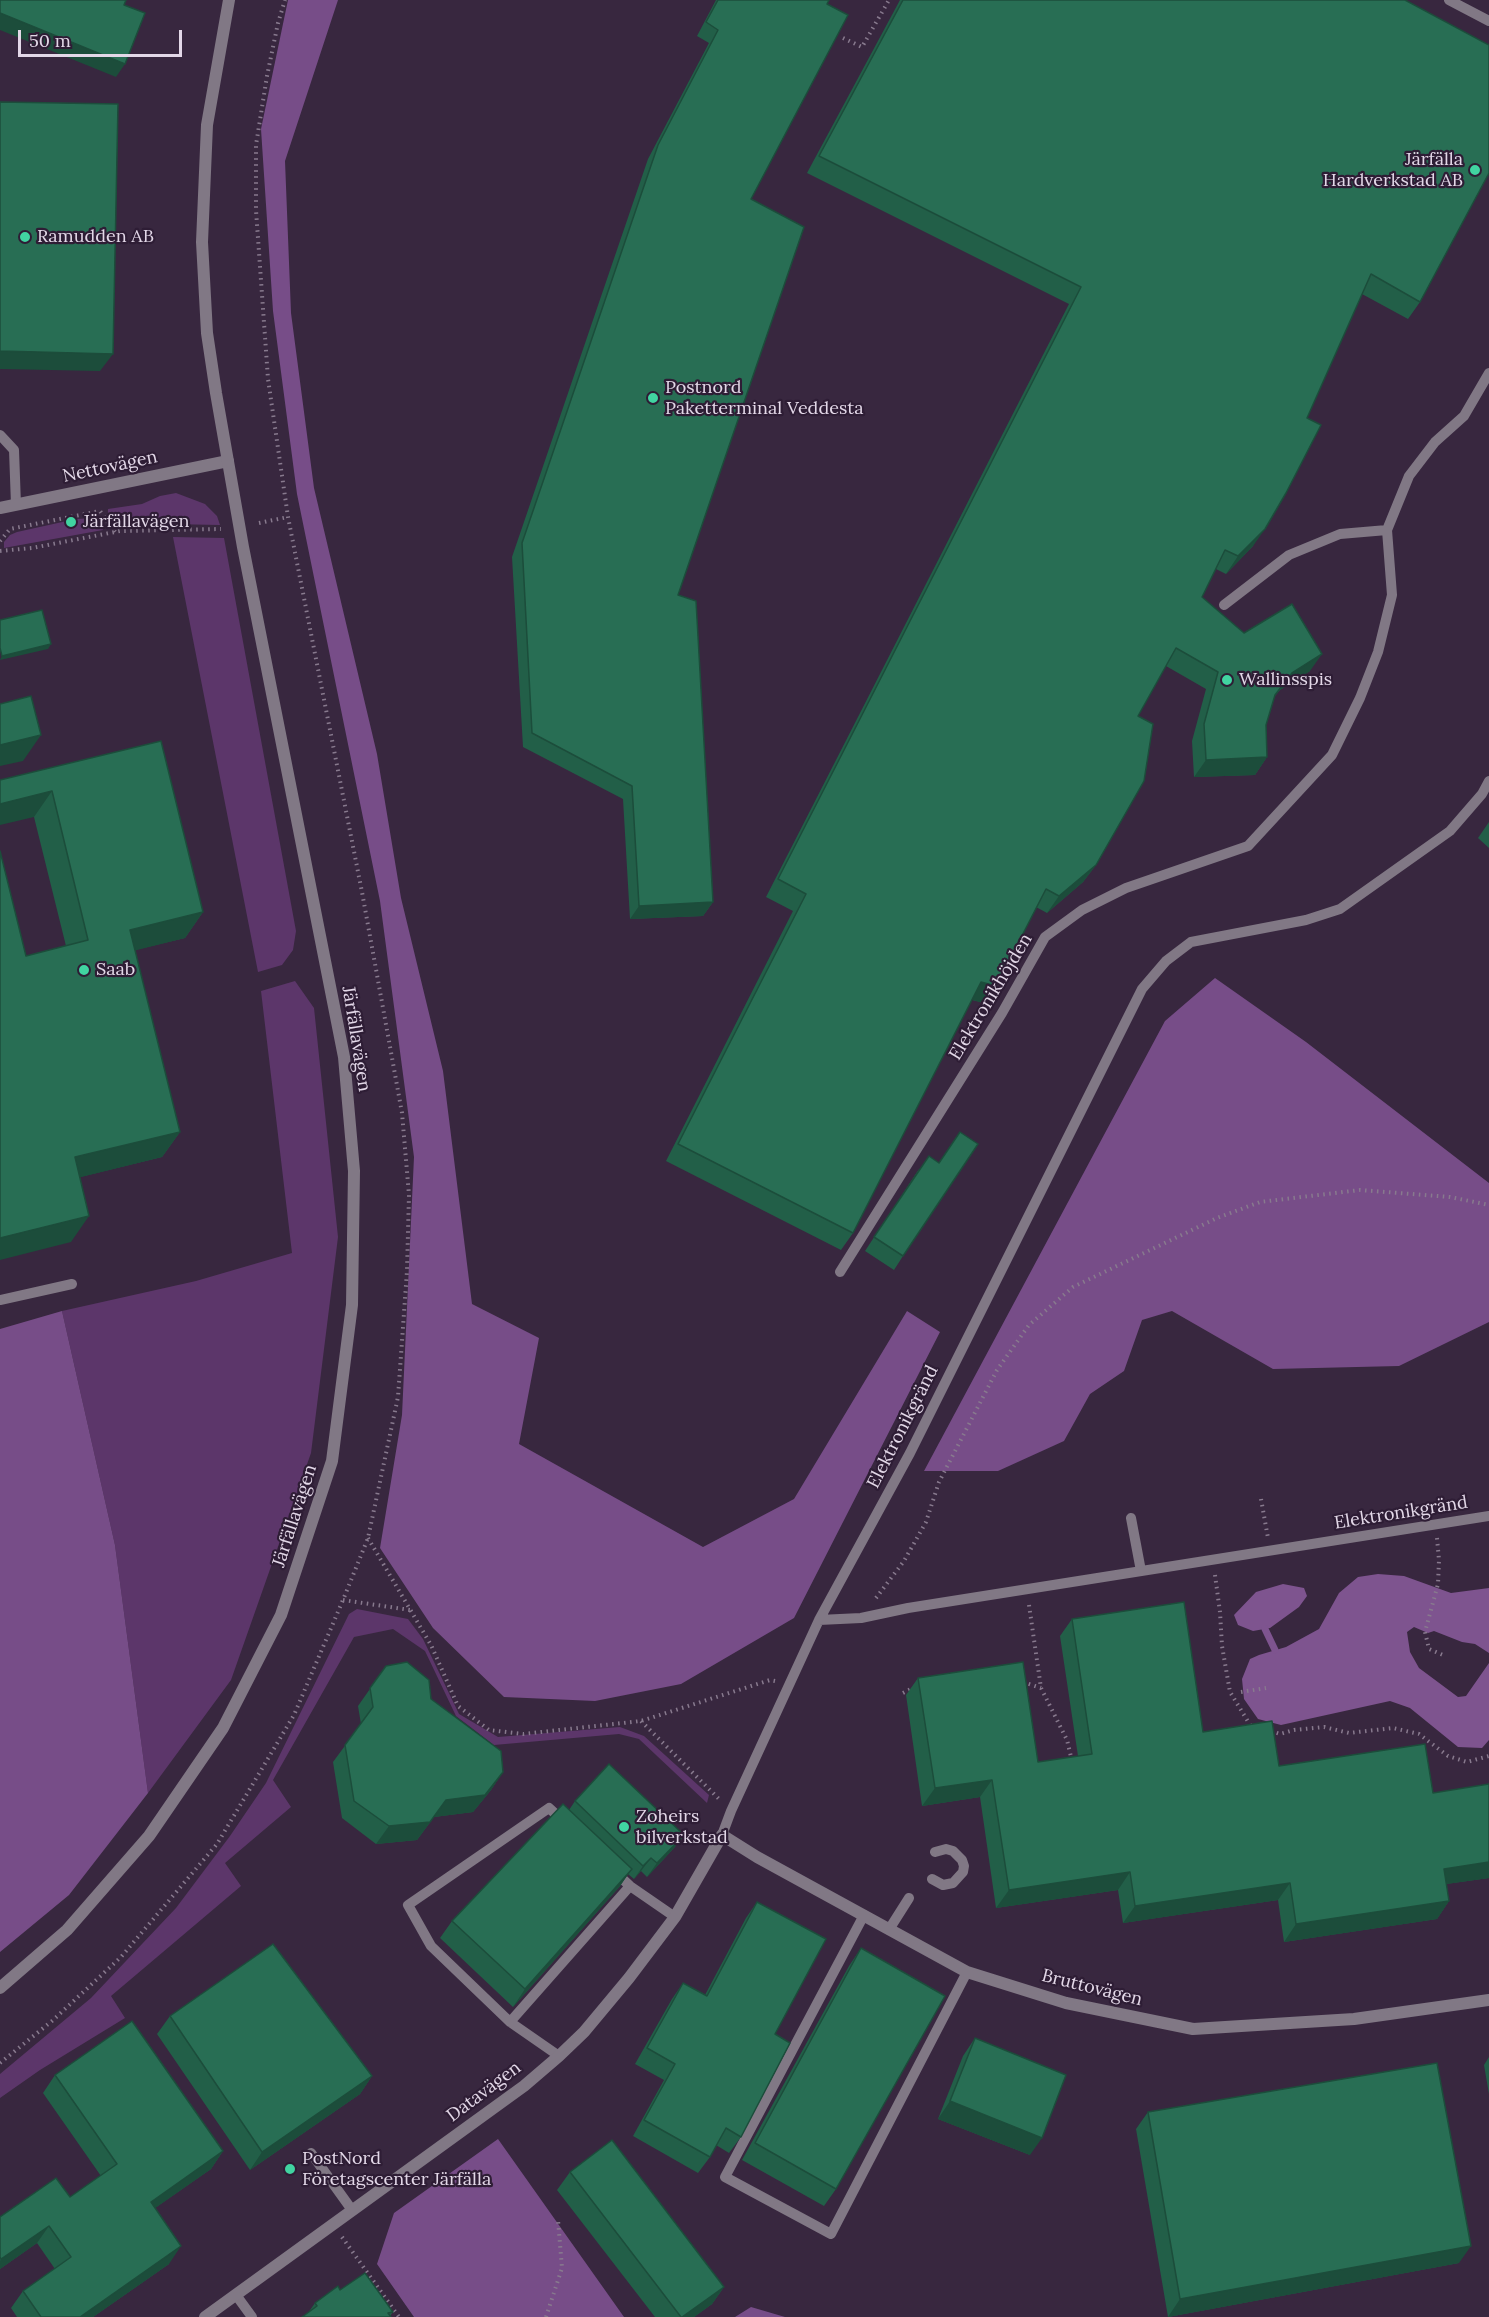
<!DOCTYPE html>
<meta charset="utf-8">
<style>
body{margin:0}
#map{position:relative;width:1489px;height:2317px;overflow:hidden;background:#38273f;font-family:Lora,serif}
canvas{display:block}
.scale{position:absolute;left:18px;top:30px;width:164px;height:27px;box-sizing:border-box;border:3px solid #e3d8e8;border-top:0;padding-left:8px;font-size:18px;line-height:21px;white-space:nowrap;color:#e3d8e8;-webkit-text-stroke:4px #2e1d35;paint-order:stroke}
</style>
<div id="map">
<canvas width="1489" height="2317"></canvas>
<div class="scale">50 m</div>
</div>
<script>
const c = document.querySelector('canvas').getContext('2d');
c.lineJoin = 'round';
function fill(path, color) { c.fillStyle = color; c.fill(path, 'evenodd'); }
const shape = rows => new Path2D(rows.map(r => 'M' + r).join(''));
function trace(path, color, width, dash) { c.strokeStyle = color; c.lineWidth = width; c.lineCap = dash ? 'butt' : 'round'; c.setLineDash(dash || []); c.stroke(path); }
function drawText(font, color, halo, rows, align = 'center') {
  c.font = font + ' Lora,serif'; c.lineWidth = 4.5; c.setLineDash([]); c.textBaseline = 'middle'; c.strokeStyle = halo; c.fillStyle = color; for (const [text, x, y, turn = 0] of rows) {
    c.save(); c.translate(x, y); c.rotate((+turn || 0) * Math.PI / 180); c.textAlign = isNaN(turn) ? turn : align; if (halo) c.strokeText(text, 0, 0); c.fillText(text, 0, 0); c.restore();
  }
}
fill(shape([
 [176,493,205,504,217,516,220,525,169,524,120,528,113,524,108,512,108,509,142,504,160,496],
 [97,518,102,522,103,530,4,548,4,542,10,535,17,532,76,519],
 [173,537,224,538,296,931,293,950,282,965,258,972],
 [295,981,314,1008,338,1237,311,1453,231,1680,148,1793,115,1545,62,1311,196,1281,292,1253,261,991],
 [357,1609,408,1619,423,1639,459,1714,498,1737,620,1727,644,1736,709,1795,707,1803,639,1739,619,1734,494,1745,456,1716,425,1651,393,1629,354,1637,273,1780,291,1807,225,1863,241,1886,111,1996,125,2018,40,2070,0,2098,0,2074,91,1998,176,1908,230,1836,266,1783,349,1614]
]), '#5c366a');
fill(shape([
 [288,0,338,0,285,161,291,313,314,488,377,754,401,898,443,1071,472,1304,539,1338,519,1444,703,1547,794,1499,907,1311,940,1332,794,1618,681,1684,595,1701,504,1697,433,1628,380,1548,402,1415,414,1157,380,901,297,494,273,311,261,129],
 [1215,978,1306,1042,1489,1183,1489,1322,1399,1366,1273,1369,1172,1311,1142,1320,1124,1371,1090,1394,1064,1441,998,1471,924,1471,1165,1021],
 [62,1311,115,1545,148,1793,69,1895,0,1952,0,1329],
 [498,2139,624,2317,414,2317,377,2264,394,2213],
 [751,2307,785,2317,735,2317]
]), '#774d88');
fill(shape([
 [1378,1574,1404,1576,1451,1593,1489,1588,1489,1653,1475,1644,1462,1642,1434,1631,1428,1633,1414,1627,1407,1632,1410,1652,1419,1668,1458,1697,1466,1696,1489,1663,1489,1740,1482,1748,1458,1747,1410,1708,1390,1701,1281,1725,1258,1719,1244,1699,1242,1679,1250,1659,1259,1655,1286,1647,1319,1629,1339,1593,1358,1577],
 [1283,1584,1304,1588,1307,1596,1299,1607,1270,1628,1253,1631,1238,1625,1234,1615,1256,1592]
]), '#7e548f');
trace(shape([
 [1265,1629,1275,1650]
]), '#7e548f', 7);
trace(shape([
 [843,38,862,47,889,0],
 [259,523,288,517],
 [0,541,10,529,100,511,115,532],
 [0,551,32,548,120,531,221,529],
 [1261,1499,1268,1538],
 [368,1538,431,1645,458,1706,489,1730,523,1734,641,1721,770,1680,775,1681],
 [1437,1538,1439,1560,1438,1584,1425,1632,1429,1649,1443,1655],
 [1215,1575,1220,1612,1222,1646,1230,1692,1252,1728],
 [876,1598,904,1561,926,1522,939,1482,997,1370,1029,1325,1073,1287,1217,1218,1260,1202,1360,1190,1450,1197,1489,1205],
 [343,1600,410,1610],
 [1029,1605,1041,1688,1067,1740,1072,1761],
 [1023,1682,1041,1688],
 [1241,1692,1266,1688],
 [903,1693,913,1688],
 [641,1721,719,1799],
 [1271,1731,1280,1734,1294,1730,1324,1727,1349,1733,1393,1728,1419,1734,1448,1756,1467,1762,1489,1756],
 [0,2063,52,2021,121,1957,217,1844,294,1715,343,1600,368,1538,398,1397,407,1271,409,1195,402,1113,362,892,288,517,268,379,256,210,256,145,267,76,278,23,285,0],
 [342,2237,399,2317],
 [546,2317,562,2268,558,2220]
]), '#887a8e', 4, [1.5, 4.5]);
trace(shape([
 [1449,0,1489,21],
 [0,435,14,450,16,505],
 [1224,605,1289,555,1340,534,1387,530],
 [840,1272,1002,1013,1045,937,1082,910,1126,888,1248,846,1332,755,1360,698,1378,652,1392,595,1387,530,1409,476,1435,442,1464,416,1489,373],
 [0,1300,72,1284],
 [1131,1518,1141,1571],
 [819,1620,861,1618,908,1608,1489,1516],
 [722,1835,731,1811,819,1620,910,1453,1142,989,1166,961,1191,942,1306,920,1340,909,1450,831,1482,794,1489,781],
 [615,1872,630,1886,675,1917],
 [932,1879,943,1885,953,1883,963,1872,964,1866,962,1860,953,1851,946,1849,935,1852],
 [864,1915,725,2177,831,2234,967,1972],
 [890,1928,909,1898],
 [510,2022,630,1886],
 [559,2056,510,2022,431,1946,408,1905,549,1808,563,1821],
 [311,2153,352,2210],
 [236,2295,252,2317]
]), '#817885', 10);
trace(shape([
 [0,508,228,461],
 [205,2317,524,2086,559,2056,584,2032,629,1978,675,1917,722,1835,757,1857,967,1972,1066,2003,1193,2029,1354,2019,1489,2000]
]), '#817885', 12);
trace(shape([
 [0,1988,67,1930,149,1836,223,1728,281,1615,332,1461,352,1305,354,1171,344,1057,243,547,216,393,207,333,202,242,207,125,229,0]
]), '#817885', 12);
fill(shape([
 [716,0,829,0,751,199,678,595,713,902,703,916,630,919,623,799,523,747,512,557,648,159,709,43,697,36],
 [900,0,1405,0,1420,302,1408,319,1362,294,1307,418,1253,546,1226,574,1216,569,1202,597,1244,633,1310,671,1280,690,1275,696,1266,725,1267,757,1255,775,1194,777,1192,741,1206,689,1166,666,1138,716,1096,865,1083,882,1047,913,1036,907,984,1003,972,1000,853,1233,841,1250,666,1161,793,911,766,897,1069,304,807,173],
 [161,741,203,912,185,938,135,950,180,1132,162,1157,80,1177,71,1242,26,956,66,946,34,817,0,780],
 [1489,822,1489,848,1478,838],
 [919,1169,903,1256,894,1270,865,1251],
 [1072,1619,1203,1732,1279,1766,1433,1793,1489,1784,1489,1878,1446,1884,1449,1901,1437,1919,1284,1942,1278,1900,1123,1923,1118,1890,996,1908,980,1797,922,1806,906,1695,918,1678,1038,1762,1078,1756,1060,1636],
 [386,1666,431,1699,503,1772,491,1790,473,1812,434,1817,417,1840,376,1844,342,1818,333,1762,361,1724,358,1706],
 [575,1801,684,1835,674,1848,647,1877,641,1871,634,1879,628,1874,620,1886,513,2007,440,1938,452,1921,569,1810],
 [757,1902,775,2034,741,2137,729,2153,716,2145,710,2157,698,2173,633,2136,664,2080,635,2064,672,1999,683,1983,705,1995,746,1918],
 [861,1948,836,2189,824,2206,742,2160,849,1966],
 [170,2016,372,2076,360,2094,250,2170,157,2034],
 [975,2038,1030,2155,938,2119,963,2056],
 [1489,2057,1489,2094,1484,2065],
 [55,2075,223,2151,211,2169,155,2208,169,2264,93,2317,17,2317,11,2308,23,2291,55,2269,37,2243,0,2269,0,2217,70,2197,101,2176,43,2093],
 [1148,2112,1459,2263,1168,2317,1136,2129],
 [570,2172,724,2287,712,2304,694,2317,655,2317,557,2190],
 [340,2290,393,2312,390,2316,308,2313,315,2303]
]), '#225f48');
fill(shape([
 [0,13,125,64,116,77,0,30],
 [0,351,113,354,100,371,0,369],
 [1265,529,1253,546,1226,574,1238,556],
 [51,644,48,649,0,660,2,656],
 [1322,654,1310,671,1280,690,1292,673],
 [41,735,23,761,0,766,0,745],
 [1267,757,1255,775,1194,777,1206,760],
 [52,791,34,817,0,825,0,804],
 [1096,865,1083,882,1047,913,1059,896],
 [713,902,703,916,630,919,639,906],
 [203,912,185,938,113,956,130,930],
 [981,982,996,986,984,1003,969,999],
 [180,1132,162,1157,57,1183,75,1157],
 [89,1216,71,1242,0,1260,0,1238],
 [503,1772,491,1790,473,1812,434,1817,417,1840,376,1844,389,1826,446,1800],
 [992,1780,980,1797,922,1806,935,1788],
 [684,1835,674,1848,647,1877,657,1863],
 [651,1858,641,1871,634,1879,643,1866],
 [1489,1862,1489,1878,1432,1886,1444,1869],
 [632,1869,620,1886,513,2007,525,1989],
 [1130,1872,1118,1890,996,1908,1009,1890],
 [1290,1883,1278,1900,1123,1923,1135,1906],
 [1449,1901,1437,1919,1284,1942,1296,1924],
 [372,2076,360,2094,250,2170,262,2152],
 [950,2101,1042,2138,1030,2155,938,2119],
 [223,2151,211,2169,138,2220,151,2202],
 [49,2226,37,2243,0,2269,0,2261,1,2259],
 [181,2246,169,2264,93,2317,80,2317],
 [1471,2246,1459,2263,1168,2317,1180,2299],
 [724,2287,712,2304,694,2317,682,2317]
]), '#1c4d3b');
const building = shape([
 [0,0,126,0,124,5,145,13,125,64,0,13,0,0],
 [718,0,829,0,827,4,848,15,751,199,804,227,678,595,696,601,713,902,639,906,632,786,532,733,522,543,658,145,718,30,706,22,718,0],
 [903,0,1405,0,1489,45,1489,173,1420,302,1371,274,1307,418,1321,425,1286,493,1265,529,1238,556,1225,550,1202,597,1244,633,1292,604,1322,654,1292,673,1275,695,1266,725,1267,757,1206,760,1204,724,1218,672,1176,648,1138,716,1153,724,1144,781,1096,865,1059,896,1046,889,996,986,981,982,853,1233,678,1144,806,894,778,879,1081,287,819,156,903,0],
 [0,102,118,104,113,354,0,351,0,102],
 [42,610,51,644,2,656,0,648,0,620,42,610],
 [31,696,41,735,0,745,0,704,31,696],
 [161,741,203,912,130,930,180,1132,75,1157,89,1216,0,1238,0,851,26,956,88,940,52,791,0,804,0,780,161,741],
 [960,1132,978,1144,903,1256,874,1237,929,1156,939,1163,960,1132],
 [1184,1602,1203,1732,1272,1721,1279,1766,1425,1744,1433,1793,1489,1784,1489,1862,1444,1869,1449,1901,1296,1924,1290,1883,1135,1906,1130,1872,1009,1890,992,1780,935,1788,918,1678,1023,1662,1038,1762,1092,1754,1072,1619,1184,1602],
 [407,1662,429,1680,431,1699,501,1751,503,1772,485,1795,446,1800,430,1822,389,1826,354,1801,345,1745,373,1707,370,1688,386,1666,407,1662],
 [609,1764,684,1835,657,1863,651,1858,643,1866,575,1801,609,1764],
 [563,1804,632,1869,525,1989,452,1921,563,1804],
 [757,1902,826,1939,775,2034,790,2043,741,2137,726,2128,710,2157,644,2120,675,2064,647,2048,683,1983,707,1996,757,1902],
 [273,1944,372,2076,262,2152,170,2016,273,1944],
 [861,1948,945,1996,836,2189,755,2143,861,1948],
 [132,2021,223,2151,151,2202,181,2246,80,2317,41,2317,23,2291,71,2257,49,2226,1,2259,0,2257,0,2217,56,2178,70,2197,117,2164,55,2075,132,2021],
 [975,2038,1066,2075,1042,2138,950,2101,975,2038],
 [1437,2063,1471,2246,1180,2299,1148,2112,1437,2063],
 [612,2140,724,2287,682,2317,681,2317,570,2172,612,2140],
 [365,2273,393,2312,388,2313,391,2317,302,2317,317,2306,315,2303,338,2286,340,2290,365,2273]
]);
fill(building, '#286e54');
trace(building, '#1c4d3b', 1.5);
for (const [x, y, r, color] of [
 [1475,170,6,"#41d4a1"],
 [25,237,6,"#41d4a1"],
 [653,398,6,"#41d4a1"],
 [71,522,6,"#41d4a1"],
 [1227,680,6,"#41d4a1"],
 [84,970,6,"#41d4a1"],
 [624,1827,6,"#41d4a1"],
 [290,2169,6,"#41d4a1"]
]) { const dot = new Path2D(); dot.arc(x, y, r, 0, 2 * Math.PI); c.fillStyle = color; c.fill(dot); trace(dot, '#2e1d35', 2); }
drawText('18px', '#e3d8e8', '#2e1d35', [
 ["Järfälla",1463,160,"right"],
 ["Hardverkstad AB",1463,181,"right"],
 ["Ramudden AB",37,237],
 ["Postnord",665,388],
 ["Paketterminal Veddesta",665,409],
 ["Järfällavägen",83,522],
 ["Wallinsspis",1239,680],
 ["Saab",96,970],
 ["Zoheirs",636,1817],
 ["bilverkstad",636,1838],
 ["PostNord",302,2159],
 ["Företagscenter Järfälla",302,2180]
], 'left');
drawText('18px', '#e3d8e8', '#2e1d35', [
 ["Nettovägen",110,467,-12],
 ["Elektronikhöjden",991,997,-59],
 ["Järfällavägen",356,1039,81],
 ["Elektronikgränd",903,1427,-63],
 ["Elektronikgränd",1401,1513,-9],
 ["Järfällavägen",295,1516,-72],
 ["Bruttovägen",1092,1988,14],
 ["Datavägen",484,2092,-37]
]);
</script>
